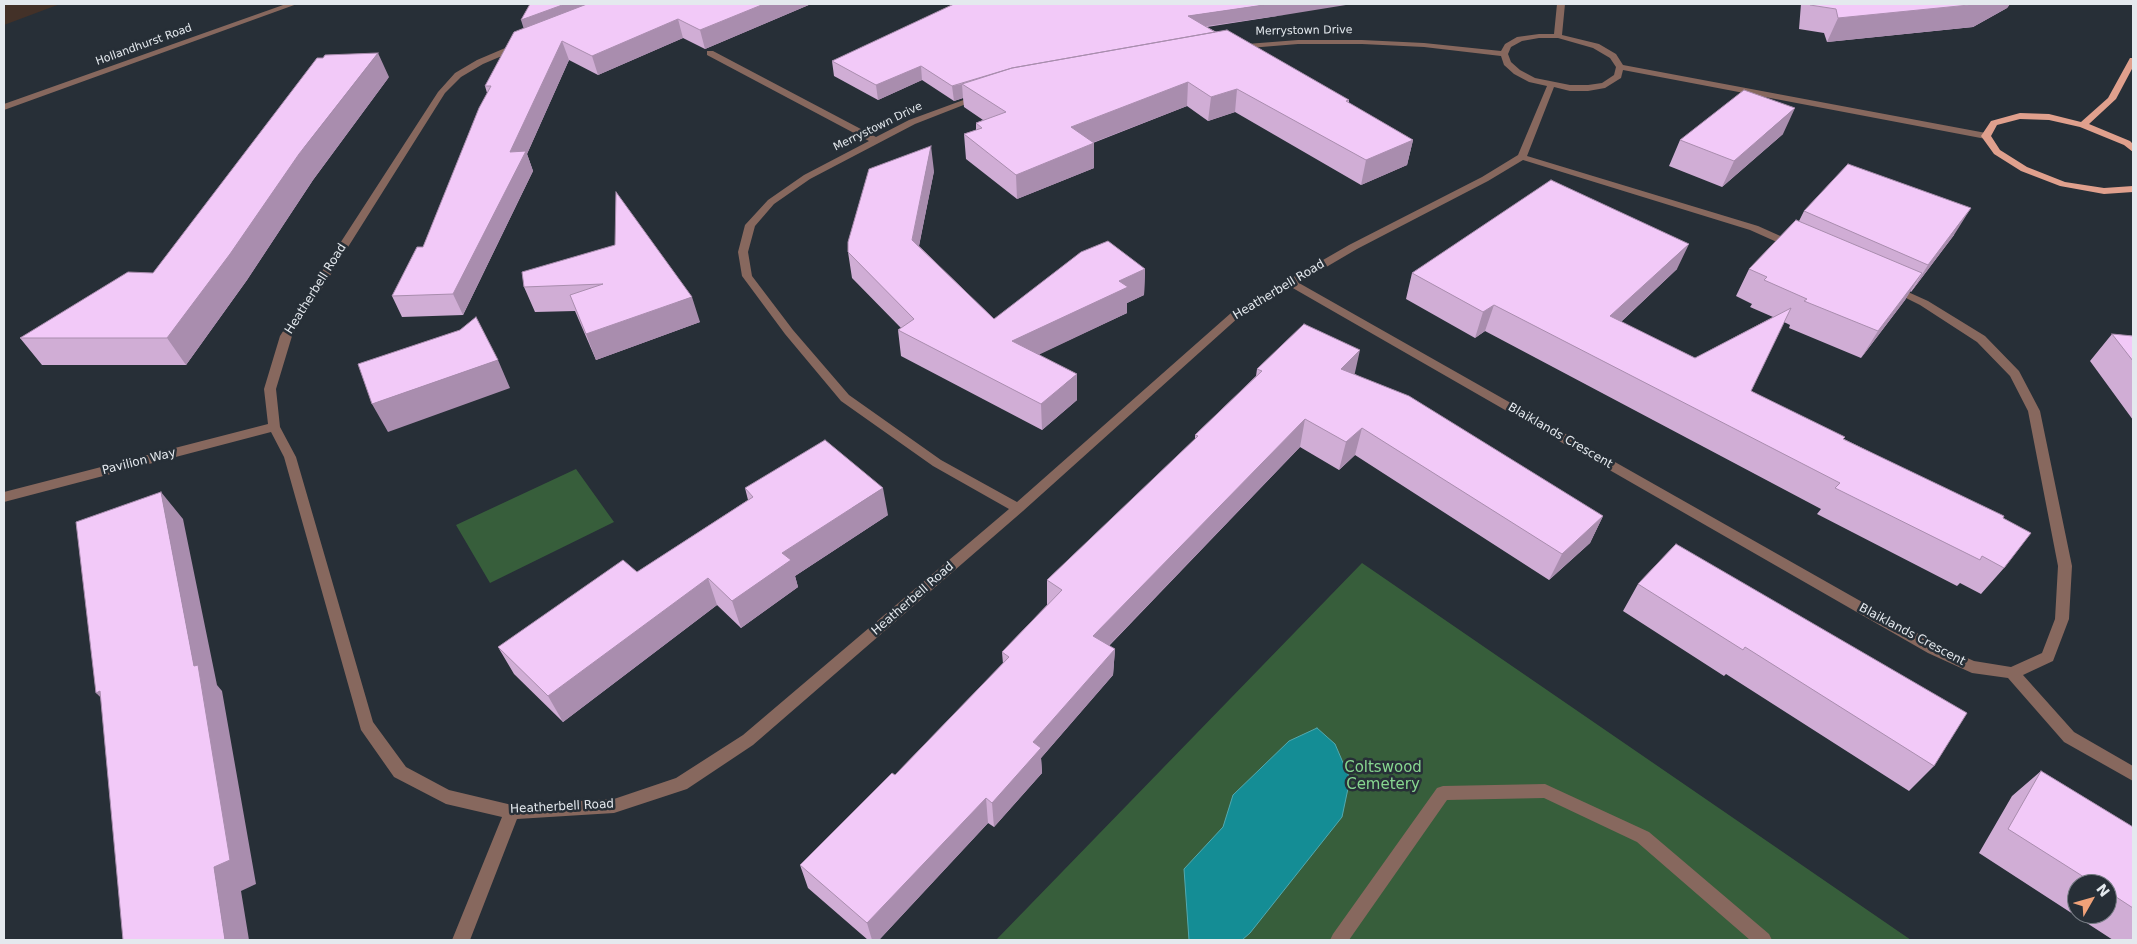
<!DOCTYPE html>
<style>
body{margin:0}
#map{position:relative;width:2137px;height:944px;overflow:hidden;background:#272f37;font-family:"DejaVu Sans",sans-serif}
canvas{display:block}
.frame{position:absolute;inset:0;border:5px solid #e4e9ee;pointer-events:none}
.north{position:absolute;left:2067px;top:874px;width:50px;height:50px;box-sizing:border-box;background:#272f37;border:1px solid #737980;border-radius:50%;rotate:52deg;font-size:14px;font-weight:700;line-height:20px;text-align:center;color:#e4e9ee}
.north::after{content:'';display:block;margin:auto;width:18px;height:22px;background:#f0a279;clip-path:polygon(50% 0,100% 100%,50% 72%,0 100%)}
</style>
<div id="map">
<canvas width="2137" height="944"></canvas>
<div class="frame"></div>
<div class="north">N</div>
</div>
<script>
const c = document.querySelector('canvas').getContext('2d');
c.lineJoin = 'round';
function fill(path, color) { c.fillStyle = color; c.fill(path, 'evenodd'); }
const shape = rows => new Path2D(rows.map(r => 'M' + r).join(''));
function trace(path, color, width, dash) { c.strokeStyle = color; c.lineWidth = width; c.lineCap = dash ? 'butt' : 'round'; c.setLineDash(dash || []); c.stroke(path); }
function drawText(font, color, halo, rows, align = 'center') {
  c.font = font + ' "DejaVu Sans",sans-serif'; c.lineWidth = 5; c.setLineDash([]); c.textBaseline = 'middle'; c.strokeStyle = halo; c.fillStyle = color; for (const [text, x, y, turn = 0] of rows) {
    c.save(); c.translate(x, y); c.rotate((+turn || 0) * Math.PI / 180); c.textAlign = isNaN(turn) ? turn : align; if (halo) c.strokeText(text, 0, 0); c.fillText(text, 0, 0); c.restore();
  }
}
fill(shape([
 [4,4,60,4,4,25]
]), '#433128');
fill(shape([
 [576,469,614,522,490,583,456,525],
 [1362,563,1911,940,996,940]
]), '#375e3b');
const water = shape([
 [1317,728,1335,744,1350,779,1342,817,1250,933,1242,940,1189,940,1184,869,1223,827,1233,795,1289,741,1317,728]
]);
fill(water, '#148d95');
trace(water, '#52a9b0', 1);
fill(shape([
 [286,4,297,4,4,110,4,104,286,4],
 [1557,4,1565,4,1562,35,1599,44,1616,54,1623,65,1986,133,1991,136,1986,139,1623,70,1621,78,1605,88,1588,91,1570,91,1554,87,1527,156,1758,226,1796,243,1796,247,1788,247,1750,230,1523,160,1488,181,1357,249,1299,283,1938,645,1974,661,2011,667,2042,653,2055,619,2058,566,2028,411,2010,376,1977,342,1920,305,1888,289,1889,287,1897,287,1928,301,1985,336,2019,371,2040,411,2072,566,2069,619,2053,661,2023,675,2074,732,2133,766,2133,781,2064,742,2008,678,1972,673,1928,653,1291,287,1239,317,1023,511,753,745,687,789,614,813,517,819,470,940,452,940,502,817,446,804,394,777,361,730,284,457,271,432,4,502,4,492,268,424,264,389,280,336,438,92,455,73,477,60,517,43,523,43,523,47,483,64,461,77,445,93,292,336,276,389,280,427,296,457,373,722,406,767,449,790,512,805,614,799,676,778,743,735,1009,509,933,466,841,401,785,334,742,276,738,252,745,225,768,200,804,175,869,141,707,55,707,51,713,51,876,137,909,120,977,95,984,97,915,124,810,179,774,204,755,226,748,252,752,276,793,330,849,395,941,460,1017,502,1231,313,1349,245,1482,177,1518,155,1547,86,1529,82,1514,74,1504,65,1501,56,1424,47,1362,44,1298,44,1237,49,1234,49,1234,45,1298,40,1362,40,1424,43,1501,51,1505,44,1517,37,1539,34,1554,34,1557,4],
 [1539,38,1558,38,1593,48,1610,58,1616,67,1614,75,1602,83,1588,85,1570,85,1535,78,1520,70,1511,62,1508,54,1511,47,1522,41,1539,38],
 [1545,784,1649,832,1769,934,1772,940,1750,940,1637,842,1544,798,1447,800,1349,940,1330,940,1333,934,1437,788,1443,786,1545,784]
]), '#87685e');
fill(shape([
 [2130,58,2133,58,2133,67,2116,99,2089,124,2130,141,2133,144,2133,152,2124,145,2080,127,2049,120,2020,119,1997,125,1991,136,2000,150,2027,167,2065,182,2104,188,2133,186,2133,192,2104,194,2060,186,2021,171,1994,154,1981,136,1991,121,2020,113,2049,114,2081,122,2108,98,2130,58]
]), '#e0a08d');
fill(shape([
 [530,4,811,4,705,49,683,38,598,75,569,60,527,154,533,171,463,315,402,317,392,296,423,247,487,93,485,86,524,28],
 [1801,4,2010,4,2007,8,1973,27,1827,42,1824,33,1799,29],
 [1284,15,1207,27,1349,100,1349,103,1413,140,1407,165,1361,185,1235,112,1208,121,1187,106,1093,143,1094,143,1094,168,1017,199,966,159,964,134,976,130,976,123,983,120,964,107,963,98,954,101,922,80,878,100,834,76,832,61],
 [389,77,313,180,247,280,186,365,42,365,20,338,153,273],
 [1783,134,1722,187,1669,166,1680,140],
 [934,171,919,246,994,319,1145,269,1144,295,1127,303,1127,313,1039,354,1077,400,1042,430,901,356,898,330,901,328,852,278,848,252],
 [1804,211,1954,235,1911,292,1910,291,1905,300,1861,358,1789,328,1790,325,1784,322,1751,391,1844,439,2003,518,2004,568,1981,594,1960,583,1957,586,1817,514,1821,509,1485,331,1475,338,1406,299,1412,273,1677,269,1621,322,1695,358,1773,317,1750,307,1752,304,1736,296,1749,269,1799,221],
 [615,245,700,322,596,360,575,311,535,312,524,287],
 [2112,334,2133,336,2133,420,2090,361],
 [1257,369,1355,374,1603,516,1590,543,1549,580,1355,455,1339,470,1300,447,1109,646,1115,649,1113,675,1041,758,1042,773,994,827,988,823,879,940,868,940,808,888,800,865,895,775,1003,664,1002,652,1047,605,1047,580,1195,440,1195,435,1256,376],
 [745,488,888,515,795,576,798,587,741,628,717,605,563,722,514,674,498,647,637,572,748,500],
 [1676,544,1934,766,1909,791,1726,674,1724,676,1623,611,1638,584],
 [2041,771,2133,827,2133,940,2113,940,1979,853,2012,796],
 [2077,884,2107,884,2107,914,2077,914]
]), '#d0add5');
fill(shape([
 [565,4,619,4,527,39,521,20],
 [764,4,811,4,705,49,700,30],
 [1271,4,1352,4,1284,15,1187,29,1188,16],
 [1979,4,2010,4,2007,8,1973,27,1827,42,1838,18],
 [678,19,683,38,598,75,592,56],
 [562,41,569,60,527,154,533,171,463,315,453,294,510,152],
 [378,53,389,77,313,180,247,280,186,365,167,338,299,154],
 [921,66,922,80,878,100,876,85],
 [1188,82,1187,106,1071,151,1071,127],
 [962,84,963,98,954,101,952,86],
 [1237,89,1235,112,1208,121,1211,97],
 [1795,108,1783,134,1722,187,1734,161],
 [1413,140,1407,165,1361,185,1366,160],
 [1094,143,1094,168,1017,199,1016,175],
 [931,146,934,171,915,265,912,240],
 [1971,208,1954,235,1911,292,1928,265],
 [1689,244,1677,269,1599,342,1610,316],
 [1145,269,1144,295,1127,303,1127,313,1013,367,1012,341,1119,281],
 [1922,273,1905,300,1861,358,1878,331],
 [692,297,700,322,596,360,586,334],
 [1494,305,1485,331,1475,338,1483,312],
 [1360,350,1354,377,1341,369],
 [498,360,510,388,388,432,372,404],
 [1077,374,1077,400,1042,430,1041,404],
 [1305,419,1300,447,1093,662,1093,636],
 [1362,428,1355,455,1339,470,1346,442],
 [883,488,888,515,795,576,798,587,741,628,732,601,782,553],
 [161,492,183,519,217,685,222,691,256,884,241,891,249,940,225,940,214,867,194,666],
 [1603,516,1590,543,1549,580,1562,554],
 [708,578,717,605,563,722,548,696],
 [1115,649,1113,675,1041,758,1042,773,994,827,992,803,1033,742],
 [100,691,123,719,96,693],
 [986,798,988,823,879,940,872,940,867,923]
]), '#a98dae');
const building = shape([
 [530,4,565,4,521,20,530,4],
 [587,4,764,4,700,30,678,19,592,56,562,41,510,152,526,151,453,294,392,296,417,247,423,247,479,108,491,86,485,86,514,32,587,4],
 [954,4,1271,4,1188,16,1215,32,1012,68,952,86,921,66,876,85,832,61,954,4],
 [1811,4,1979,4,1838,18,1836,9,1810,5,1811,4],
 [1227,30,1349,100,1346,101,1413,140,1366,160,1237,89,1211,97,1188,82,1071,127,1094,143,1016,175,964,134,982,128,976,123,1006,112,962,84,1012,68,1227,30],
 [378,53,299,154,230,254,167,338,20,338,128,272,153,273,317,58,323,58,325,55,378,53],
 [1744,90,1795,108,1734,161,1680,140,1744,90],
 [931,146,912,240,994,319,1081,252,1108,241,1145,269,1119,281,1128,287,1012,341,1077,374,1041,404,898,330,914,319,848,252,848,242,869,169,931,146],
 [1848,164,1971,208,1928,265,1804,211,1848,164],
 [1551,180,1689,244,1610,316,1695,358,1791,308,1751,391,1845,437,1843,439,2004,516,2003,518,2031,533,2004,568,1982,556,1980,560,1835,488,1840,483,1494,305,1483,312,1412,273,1551,180],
 [616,192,692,297,586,334,570,295,603,284,524,287,522,272,615,245,616,192],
 [1796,220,1922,273,1878,331,1804,301,1807,299,1764,280,1767,277,1749,269,1796,220],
 [476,317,498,360,372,404,358,364,460,330,476,317],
 [1304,324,1360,350,1341,369,1409,396,1603,516,1562,554,1362,428,1346,442,1305,419,1093,636,1115,649,1033,742,1041,748,992,803,986,798,867,923,800,865,892,773,895,775,1009,657,1002,652,1062,590,1047,580,1198,436,1195,435,1262,371,1257,369,1304,324],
 [2112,334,2133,336,2133,361,2112,334],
 [825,440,883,488,782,553,791,560,732,601,708,578,548,696,498,647,623,560,637,572,753,497,745,488,825,440],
 [161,492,194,666,198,665,230,860,214,867,225,940,123,940,100,691,96,693,76,522,161,492],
 [1676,544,1967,713,1934,766,1745,647,1743,650,1638,584,1676,544],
 [2041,771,2133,827,2133,908,2107,891,2107,884,2095,884,2008,829,2041,771]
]);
fill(building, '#f2c9f8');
trace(building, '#a98dae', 1);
drawText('11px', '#e4e9ee', '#272f37', [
 ["Merrystown Drive",1304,31,-1],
 ["Hollandhurst Road",144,45,-20],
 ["Merrystown Drive",878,127,-26]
]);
drawText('12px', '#e4e9ee', '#272f37', [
 ["Heatherbell Road",316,289,-58],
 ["Heatherbell Road",1279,290,-31],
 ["Blaiklands Crescent",1560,436,30],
 ["Pavilion Way",139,462,-14],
 ["Heatherbell Road",913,599,-41],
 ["Blaiklands Crescent",1912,635,28],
 ["Heatherbell Road",562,807,-3]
]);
drawText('15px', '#87d790', '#272f37', [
 ["Coltswood",1383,768],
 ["Cemetery",1383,785]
]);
</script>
